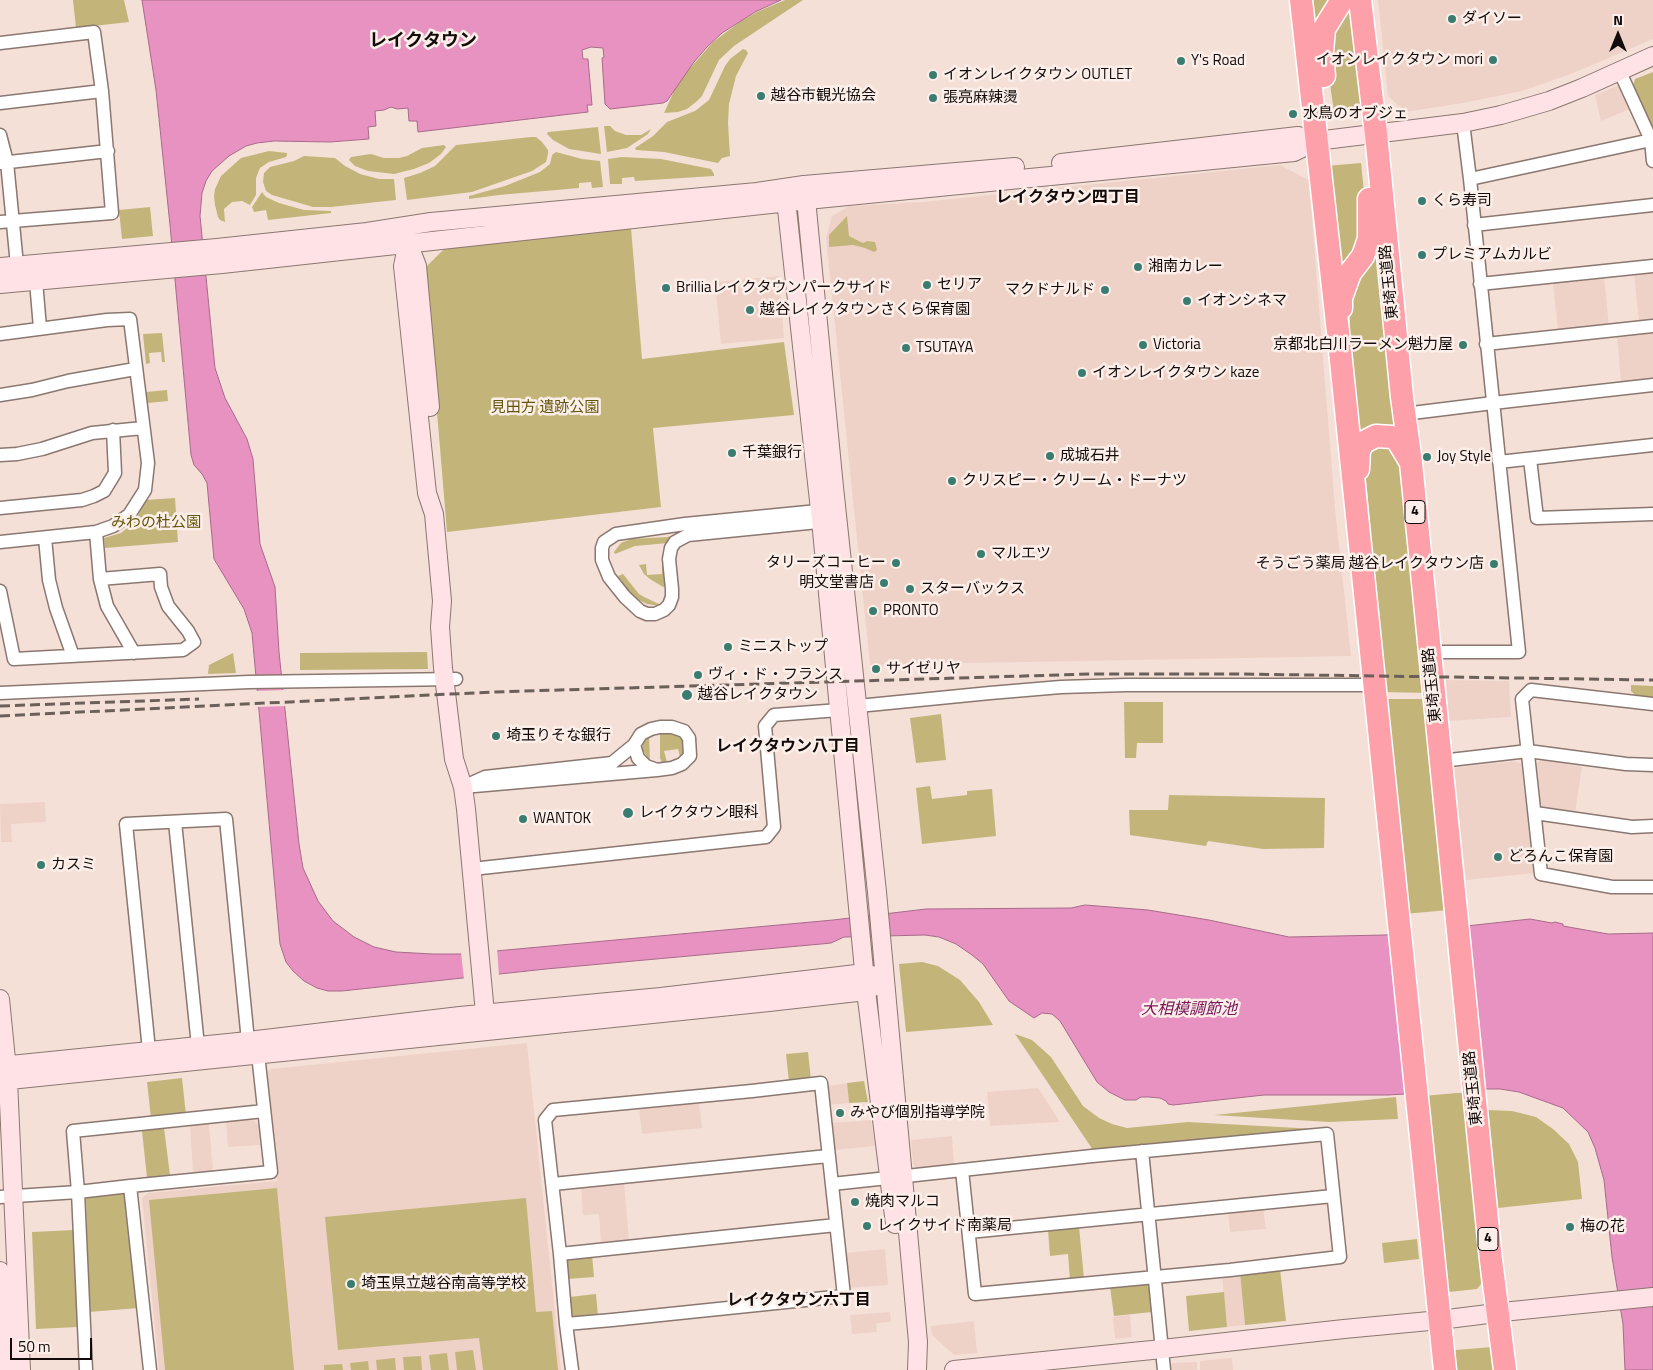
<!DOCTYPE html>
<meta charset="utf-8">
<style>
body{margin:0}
#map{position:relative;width:1653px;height:1370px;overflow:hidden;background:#f5e0d8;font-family:"Titillium Web",sans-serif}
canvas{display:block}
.north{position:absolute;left:1593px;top:10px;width:50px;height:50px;-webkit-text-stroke:4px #fcefea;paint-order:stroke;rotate:0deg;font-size:14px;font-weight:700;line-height:20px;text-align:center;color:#120b09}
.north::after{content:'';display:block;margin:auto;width:18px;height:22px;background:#120b09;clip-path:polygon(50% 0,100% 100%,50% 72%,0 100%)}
.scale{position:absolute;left:10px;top:1338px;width:82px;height:22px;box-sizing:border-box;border:2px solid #120b09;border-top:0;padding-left:6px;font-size:15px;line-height:18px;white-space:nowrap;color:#120b09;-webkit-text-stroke:4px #fcefea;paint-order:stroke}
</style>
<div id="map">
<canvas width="1653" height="1370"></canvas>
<div class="north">N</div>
<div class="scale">50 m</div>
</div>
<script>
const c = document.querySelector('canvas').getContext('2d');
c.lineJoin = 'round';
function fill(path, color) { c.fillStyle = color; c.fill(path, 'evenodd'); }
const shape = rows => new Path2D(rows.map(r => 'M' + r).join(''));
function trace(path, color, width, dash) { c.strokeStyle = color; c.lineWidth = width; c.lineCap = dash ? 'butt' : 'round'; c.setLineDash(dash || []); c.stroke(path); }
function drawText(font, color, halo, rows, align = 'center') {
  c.font = font + ' "Titillium Web","Noto Sans JP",sans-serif'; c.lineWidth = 5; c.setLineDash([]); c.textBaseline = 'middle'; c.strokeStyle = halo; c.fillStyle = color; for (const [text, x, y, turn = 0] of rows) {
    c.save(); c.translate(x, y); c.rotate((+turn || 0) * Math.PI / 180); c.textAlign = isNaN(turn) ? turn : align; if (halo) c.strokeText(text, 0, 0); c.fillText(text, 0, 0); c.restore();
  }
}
fill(shape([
 [1378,0,1653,0,1653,39,1571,74,1522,91,1463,103,1405,112,1388,96],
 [1617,86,1622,88,1632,108,1601,121,1595,95],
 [1280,165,1309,180,1335,508,1351,656,870,665,826,238,832,216,849,206,922,202],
 [1653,272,1653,322,1639,323,1634,274],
 [779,276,784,338,721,344,715,282],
 [1604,277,1609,326,1558,331,1553,283],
 [1653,332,1653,379,1621,382,1617,335],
 [1446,680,1509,681,1511,717,1449,721],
 [1542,759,1582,767,1575,813,1545,810,1540,804,1536,764],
 [1515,761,1521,764,1535,873,1466,880,1453,768],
 [45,802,46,822,11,824,12,842,1,842,0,804],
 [527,1043,561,1370,159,1370,142,1198,148,1193,277,1181,267,1073,271,1069],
 [847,1083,849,1103,828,1105,827,1086],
 [1038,1088,1060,1122,990,1126,987,1092],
 [699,1102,702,1128,642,1134,639,1109],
 [250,1118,259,1125,260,1145,228,1147,226,1120],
 [871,1120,875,1146,835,1150,832,1123],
 [209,1124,213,1172,193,1173,190,1125],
 [952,1136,954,1166,918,1169,913,1164,911,1140],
 [624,1182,629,1241,601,1243,599,1214,583,1215,581,1186],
 [1263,1207,1266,1229,1230,1232,1228,1211],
 [885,1249,888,1285,849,1288,844,1253],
 [1240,1273,1245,1325,1227,1327,1222,1275],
 [890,1312,891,1322,876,1323,877,1332,852,1334,850,1315],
 [1130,1315,1132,1337,1115,1339,1113,1317],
 [974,1321,977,1353,954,1355,932,1335,931,1326],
 [1232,1358,1233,1370,1200,1370,1200,1361],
 [1197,1362,1197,1370,1170,1370,1169,1367,1173,1363]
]), '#efd2c7');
fill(shape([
 [73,0,124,0,129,22,76,28],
 [785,0,803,0,734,46,719,60,702,96,696,102,687,109,678,112,664,113,675,89,684,75,713,42,741,21,757,12],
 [1307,0,1337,0,1317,45],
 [1350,0,1367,107,1334,112,1329,77,1335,23],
 [743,49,746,50,748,53,736,76,729,104,728,123,730,156,722,158,718,163,664,152,636,150,635,148,653,136,667,122,695,111,709,100,725,66,730,59],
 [1653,72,1653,132,1633,86,1635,79],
 [604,126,610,126,615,131,626,135,641,135,651,129,648,134,627,148,607,152],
 [598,127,601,154,569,149,553,140,547,134,548,132],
 [531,137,536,137,542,142,548,150,548,154,546,162,532,171,472,192,407,200,404,178,420,173,435,166,456,145],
 [444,145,446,147,441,154,429,163,414,169,394,174,368,171,355,166,349,160,351,157,371,154,384,158,399,158,407,156,422,148],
 [269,151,287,153,287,155,286,157,269,162,260,168,256,178,256,195,250,205,242,201,232,202,224,209,225,222,220,220,218,217,215,205,214,196,215,189,221,176,241,158],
 [556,152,582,159,600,161,603,187,592,188,591,182,579,183,579,188,499,195,469,199,469,196,505,186,540,172,550,164,552,155],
 [304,156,335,158,345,166,360,174,379,179,394,179,396,200,331,207,313,207,272,195,266,191,263,182,264,173,270,167,294,161],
 [622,157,661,159,711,169,714,174,714,176,635,181,634,177,622,178,622,184,610,184,608,159],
 [1361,163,1367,221,1341,282,1326,166],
 [262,192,266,197,279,203,304,210,331,211,331,213,268,220,266,210,254,212,252,207],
 [150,207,153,236,122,239,119,210],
 [847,216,849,236,863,243,867,241,875,242,877,250,874,252,865,248,853,245,829,247,829,235],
 [631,228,642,359,784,342,794,415,653,428,661,507,447,532,425,268,445,248],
 [1377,235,1396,428,1392,426,1384,424,1376,426,1357,440,1347,352,1350,321,1349,304],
 [162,333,165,362,162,362,161,352,149,353,150,363,146,364,143,334],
 [167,390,168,401,148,403,146,392],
 [1398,445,1428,693,1383,692,1369,562,1371,533,1365,467,1371,446],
 [175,498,178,542,105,548,104,538,121,533,130,526,138,516,145,500],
 [688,528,668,543,635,546,615,554,614,552,621,543,631,539,668,537],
 [662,563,667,563,669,586,663,587,650,579,644,574,639,565,646,564,647,575,662,574],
 [623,574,639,594,644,597,659,604,659,606,647,604,633,597,618,576],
 [427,652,428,669,300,670,300,653],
 [233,653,236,673,208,674,209,665],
 [1631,685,1653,686,1653,699,1635,695,1631,691],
 [1384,699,1429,699,1449,910,1404,914],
 [1124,702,1163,702,1163,743,1137,743,1136,758,1125,758],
 [941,714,946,760,916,763,910,718],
 [664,730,680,735,686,746,683,757,680,757,678,749,664,751,667,762,662,763,660,758,660,734],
 [649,735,650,761,642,749,644,740],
 [930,786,932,799,967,795,967,791,992,789,996,836,922,844,916,788],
 [1169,795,1325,798,1324,848,1263,849,1208,841,1206,846,1130,835,1129,810,1168,810],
 [922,962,938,966,960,980,979,1002,993,1025,906,1032,899,964],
 [1015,1034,1032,1040,1051,1057,1083,1106,1099,1118,1112,1124,1127,1128,1188,1122,1316,1129,1126,1149,1093,1150],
 [808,1052,811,1080,789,1082,786,1054],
 [182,1078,186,1115,151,1118,147,1082],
 [864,1081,868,1102,849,1103,847,1083],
 [1467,1092,1481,1284,1477,1289,1449,1292,1443,1283,1423,1096],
 [1396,1097,1398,1119,1329,1122,1214,1115],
 [1488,1110,1512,1111,1536,1117,1553,1129,1569,1144,1578,1162,1582,1199,1498,1208],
 [164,1128,170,1175,147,1178,142,1131],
 [277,1188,294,1370,165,1370,149,1200],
 [122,1192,125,1196,138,1308,89,1312,86,1199,91,1195],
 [526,1198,536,1312,552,1311,558,1370,483,1370,479,1338,338,1350,325,1217],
 [1079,1227,1084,1279,1070,1280,1068,1254,1050,1256,1048,1230],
 [74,1230,78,1327,36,1329,32,1232],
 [1417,1239,1419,1259,1384,1263,1382,1243],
 [592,1255,594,1277,567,1279,566,1265,570,1257],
 [1280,1269,1286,1321,1245,1325,1240,1273],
 [1145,1283,1150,1288,1152,1312,1114,1316,1110,1287],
 [1224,1292,1227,1327,1189,1331,1186,1296],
 [596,1294,598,1316,577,1318,570,1314,569,1297],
 [1493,1347,1498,1370,1455,1370,1455,1350],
 [473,1350,476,1370,457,1370,455,1352],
 [447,1353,449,1370,431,1370,429,1355],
 [421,1356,422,1370,404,1370,403,1357],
 [395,1358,396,1370,377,1370,376,1360],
 [368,1361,369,1370,351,1370,350,1363],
 [342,1364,343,1370,324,1370,324,1365]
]), '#c3b57a');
const water = shape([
 [142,0,781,0,755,12,722,33,707,47,694,62,667,101,663,103,610,109,605,104,602,58,604,57,603,48,591,47,582,50,583,59,588,59,592,105,587,105,588,112,418,132,417,121,409,121,408,108,397,109,391,107,384,110,375,111,376,126,368,127,369,139,330,142,274,141,257,143,246,146,229,156,212,171,206,181,202,193,200,216,215,368,225,398,247,439,253,459,260,544,275,587,279,652,299,844,303,868,318,901,333,921,354,937,374,947,396,952,433,954,463,954,833,920,926,909,1071,908,1085,905,1148,910,1209,920,1289,937,1385,935,1530,919,1552,923,1555,922,1563,924,1563,926,1608,934,1653,933,1653,1370,1625,1370,1623,1324,1612,1257,1604,1180,1595,1148,1588,1132,1563,1108,1519,1092,1500,1089,1485,1089,1388,1095,1264,1095,1173,1105,1168,1104,1166,1101,1160,1098,1149,1097,1141,1097,1136,1100,1125,1100,1109,1092,1097,1082,1060,1021,1052,1014,1042,1013,1034,1018,1009,1001,983,964,972,955,956,944,939,937,925,935,844,937,831,943,821,944,546,969,342,991,328,991,317,988,304,981,293,971,286,962,280,944,252,633,244,609,214,559,207,483,202,474,194,465,191,455,170,225,156,90,142,0]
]);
fill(water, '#e792c1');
trace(water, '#a76a8a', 1);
fill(shape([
 [286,690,288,706,255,707,254,691],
 [1468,924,1486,1091,1405,1096,1389,932],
 [497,948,499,976,464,979,461,952]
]), '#f5e0d8');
const street = shape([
 [0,43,94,32,102,91,112,213,0,222],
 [1619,70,1651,140,1653,161],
 [0,103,102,91],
 [0,135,7,162,17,265],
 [0,163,108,151],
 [1470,179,1651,140],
 [1474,225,1653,205],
 [36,281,40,328],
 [1480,284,1653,266],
 [0,334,107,320,130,319,148,463,145,490,129,515,113,526,96,532,0,542],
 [1486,344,1653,326],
 [0,395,32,390,68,381,135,369],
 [1404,414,1493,403,1653,385],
 [0,455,17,454,42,449,92,433,143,428],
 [1530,459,1537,518,1653,514],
 [1499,462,1653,445],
 [0,508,82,500,94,496,104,491,115,473,113,430],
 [828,510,685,524,616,534,604,542,602,548,602,560,609,577,625,597,640,611,647,614,655,614,664,610,669,605,672,597,672,589,669,559,671,548,675,542,688,535,828,521],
 [96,532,100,579,107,606,134,653],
 [45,538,49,580,56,608,73,656],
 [0,591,14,659,183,650,194,642,188,631,168,606,161,587,160,574,100,579],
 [1429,652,1519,652,1470,179,1463,123],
 [0,693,249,682,456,679],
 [1653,704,1531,690,1522,699,1541,874,1612,887,1653,887],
 [858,706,990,693,1061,687,1126,685,1375,685],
 [660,727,672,727,684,731,689,738,690,756,682,764,672,768,657,770,463,787,485,777,612,763,634,745,641,734,651,729,660,727],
 [634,745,638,758,646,766,657,770],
 [1441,761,1528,751,1626,764,1653,765],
 [1535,813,1632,827,1653,826],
 [175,822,198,1046],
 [472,869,766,837,774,827,765,726,774,715,839,710],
 [149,1050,126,824,226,819,248,1041],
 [1142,1151,1164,1370],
 [553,1184,828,1156],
 [832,1184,1092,1156,1327,1134,1340,1257,1230,1270,975,1294,962,1170],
 [0,1197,78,1192,130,1186],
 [969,1232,1333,1196],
 [560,1254,836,1225],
 [566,1324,612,1320,844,1296,821,1083,752,1091,553,1110,545,1120,560,1254,566,1324,572,1370],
 [86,1370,78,1192,73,1131,264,1111],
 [150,1370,130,1186,271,1172,258,1054]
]);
const secondary = shape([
 [1061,163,1298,136,1316,141],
 [805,189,834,487,877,892,918,1342,917,1370],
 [785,191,820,510,866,991,895,1224],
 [408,243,403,266,427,493,434,514,442,601,440,627,443,668,454,759,463,787,466,809,486,1024],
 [408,243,417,266,430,407],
 [0,267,217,248,367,232,431,222,757,192,804,185,1015,167],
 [0,284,222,264,807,200,1294,152,1316,141,1463,123,1501,115,1549,101,1582,88,1653,56],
 [0,999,8,1080,21,1370],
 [0,1066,248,1041,460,1016,661,997,865,973,875,976],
 [0,1081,769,1002,866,991,874,986],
 [0,1271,5,1370],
 [954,1370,1162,1349,1344,1329,1440,1320,1512,1311,1653,1297]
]);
const highway = shape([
 [1301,0,1339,341,1445,1370],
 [1360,0,1376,134,1402,397,1411,463,1491,1260,1505,1370],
 [1324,76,1322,52,1324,29,1342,0],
 [1341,308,1341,298,1350,273,1363,256,1369,239,1369,199],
 [1358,469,1359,450,1364,442,1376,436,1392,437,1398,441,1410,461]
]);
trace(street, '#8a7770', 15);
trace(secondary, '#8a7770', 20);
trace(highway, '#fff', 25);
trace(street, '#fff', 12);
trace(secondary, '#fee2e6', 18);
trace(highway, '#fda0aa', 22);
trace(shape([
 [0,706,199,699],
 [0,716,493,692,1090,674,1241,674,1653,680]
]), '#6b5f5a', 3, [10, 5]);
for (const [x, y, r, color] of [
 [1452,19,5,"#3a7d70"],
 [1493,60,5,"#3a7d70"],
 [1181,61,5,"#3a7d70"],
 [933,75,5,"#3a7d70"],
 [761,96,5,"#3a7d70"],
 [933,98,5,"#3a7d70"],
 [1293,114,5,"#3a7d70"],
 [1422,201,5,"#3a7d70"],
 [1422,255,5,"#3a7d70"],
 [1138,267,5,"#3a7d70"],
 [927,285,5,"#3a7d70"],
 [666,288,5,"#3a7d70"],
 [1105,290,5,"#3a7d70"],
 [1187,301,5,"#3a7d70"],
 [750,310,5,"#3a7d70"],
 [1143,345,5,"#3a7d70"],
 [1463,345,5,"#3a7d70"],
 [906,348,5,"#3a7d70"],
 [1082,373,5,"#3a7d70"],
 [732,453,5,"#3a7d70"],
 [1050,456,5,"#3a7d70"],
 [1427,457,5,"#3a7d70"],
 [952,481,5,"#3a7d70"],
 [981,554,5,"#3a7d70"],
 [896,563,5,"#3a7d70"],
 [1494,564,5,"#3a7d70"],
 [884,583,5,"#3a7d70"],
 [910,589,5,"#3a7d70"],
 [873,611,5,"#3a7d70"],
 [728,647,5,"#3a7d70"],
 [876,669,5,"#3a7d70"],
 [698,675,5,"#3a7d70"],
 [687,695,6,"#3a7d70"],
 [496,736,5,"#3a7d70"],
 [628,813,6,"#3a7d70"],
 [523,819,5,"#3a7d70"],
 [1498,857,5,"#3a7d70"],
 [41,865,5,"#3a7d70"],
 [840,1113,5,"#3a7d70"],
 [855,1202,5,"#3a7d70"],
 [867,1226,5,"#3a7d70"],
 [1570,1227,5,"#3a7d70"],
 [351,1284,5,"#3a7d70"]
]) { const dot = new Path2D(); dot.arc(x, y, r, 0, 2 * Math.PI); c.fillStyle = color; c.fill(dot); trace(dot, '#fcefea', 2); }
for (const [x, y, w] of [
 [1415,512,20],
 [1488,1239,20]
]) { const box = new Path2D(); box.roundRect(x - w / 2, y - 11.5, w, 23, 4); c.fillStyle = '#fcefea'; c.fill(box); trace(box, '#120b09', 1); }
drawText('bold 14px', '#120b09', null, [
 ["4",1415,512],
 ["4",1488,1239]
]);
drawText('15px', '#120b09', '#fcefea', [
 ["ダイソー",1462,19],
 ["イオンレイクタウン mori",1483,60,"right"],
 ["Y's Road",1191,61],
 ["イオンレイクタウン OUTLET",943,75],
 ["越谷市観光協会",771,96],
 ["張亮麻辣燙",943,98],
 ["水鳥のオブジェ",1303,114],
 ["くら寿司",1432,201],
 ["プレミアムカルビ",1432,255],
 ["湘南カレー",1148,267],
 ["セリア",937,285],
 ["Brilliaレイクタウンパークサイド",676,288],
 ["マクドナルド",1095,290,"right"],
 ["イオンシネマ",1197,301],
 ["越谷レイクタウンさくら保育園",760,310],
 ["Victoria",1153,345],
 ["京都北白川ラーメン魁力屋",1453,345,"right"],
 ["TSUTAYA",916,348],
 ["イオンレイクタウン kaze",1092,373],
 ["千葉銀行",742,453],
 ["成城石井",1060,456],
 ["Joy Style",1437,457],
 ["クリスピー・クリーム・ドーナツ",962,481],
 ["マルエツ",991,554],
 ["タリーズコーヒー",886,563,"right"],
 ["そうごう薬局 越谷レイクタウン店",1484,564,"right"],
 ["明文堂書店",874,583,"right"],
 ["スターバックス",920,589],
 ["PRONTO",883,611],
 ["ミニストップ",738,647],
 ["サイゼリヤ",886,669],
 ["ヴィ・ド・フランス",708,675],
 ["越谷レイクタウン",698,695],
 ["埼玉りそな銀行",506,736],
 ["レイクタウン眼科",639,813],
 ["WANTOK",533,819],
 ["どろんこ保育園",1508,857],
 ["カスミ",51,865],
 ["みやび個別指導学院",850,1113],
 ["焼肉マルコ",865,1202],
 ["レイクサイド南薬局",877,1226],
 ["梅の花",1580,1227],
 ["埼玉県立越谷南高等学校",361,1284]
], 'left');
drawText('15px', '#120b09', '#fcefea', [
 ["東埼玉道路",1390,282,-96],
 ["東埼玉道路",1433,685,-96],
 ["東埼玉道路",1474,1088,-96]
]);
drawText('15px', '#64550a', '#fcefea', [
 ["見田方 遺跡公園",545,408],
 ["みわの杜公園",156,523]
]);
drawText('bold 16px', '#120b09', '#fcefea', [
 ["レイクタウン四丁目",1068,198],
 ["レイクタウン八丁目",788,747],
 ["レイクタウン六丁目",799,1301]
]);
drawText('italic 16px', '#771456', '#fcefea', [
 ["大相模調節池",1189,1010]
]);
drawText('bold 18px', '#120b09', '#fcefea', [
 ["レイクタウン",423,42]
]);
</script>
